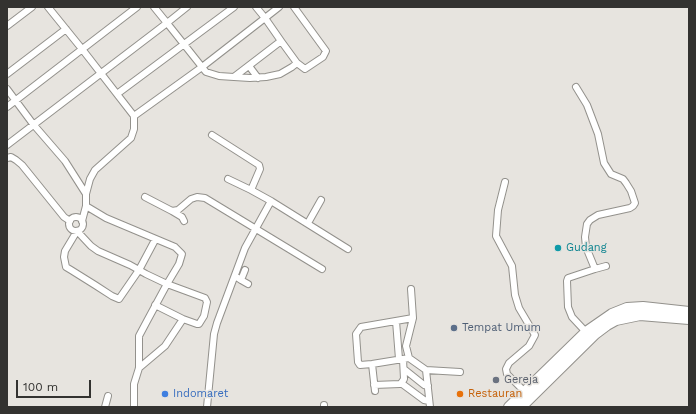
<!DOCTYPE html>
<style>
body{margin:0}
#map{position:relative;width:696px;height:414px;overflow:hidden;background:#e7e4df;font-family:"Work Sans",sans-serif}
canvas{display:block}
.frame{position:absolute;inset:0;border:8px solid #333230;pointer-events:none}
.scale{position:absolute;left:16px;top:380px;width:75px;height:18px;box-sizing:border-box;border:2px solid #333230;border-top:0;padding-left:5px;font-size:12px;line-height:14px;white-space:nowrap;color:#333230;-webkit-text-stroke:3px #e7e4df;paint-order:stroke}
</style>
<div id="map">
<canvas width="696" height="414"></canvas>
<div class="frame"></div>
<div class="scale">100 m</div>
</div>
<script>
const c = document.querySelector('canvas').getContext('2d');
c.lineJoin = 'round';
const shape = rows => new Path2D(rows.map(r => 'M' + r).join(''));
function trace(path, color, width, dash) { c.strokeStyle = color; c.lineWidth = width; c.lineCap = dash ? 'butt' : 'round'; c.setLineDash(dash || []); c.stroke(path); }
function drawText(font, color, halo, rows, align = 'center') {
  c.font = font + ' "Work Sans",sans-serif'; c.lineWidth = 3; c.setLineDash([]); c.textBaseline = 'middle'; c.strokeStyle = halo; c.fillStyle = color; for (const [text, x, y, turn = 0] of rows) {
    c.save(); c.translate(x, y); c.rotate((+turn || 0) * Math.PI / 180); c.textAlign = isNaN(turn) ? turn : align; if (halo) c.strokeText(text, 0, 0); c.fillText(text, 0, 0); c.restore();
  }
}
const minor = shape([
 [48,7,82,49,134,116,134,129,131,138,95,170,90,179,86,194],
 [256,7,265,18,202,67,206,72,219,76,234,77,281,41,265,18,279,7],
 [294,7,326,51,323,57,305,69,297,63],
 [7,26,32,7],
 [249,66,258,78],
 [7,74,66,29],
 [234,77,250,78,266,77,280,74,292,67,297,63,281,41],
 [576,87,587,105,598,134,604,163,611,174,623,179,626,183,631,191,635,203,633,206,630,208,598,215,590,220,587,224,585,237,586,247,595,269,568,278,567,281,568,307,572,317,586,332],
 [7,89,33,124,65,161,86,194,86,206,106,218,175,247,182,254,179,264,167,284,146,274,139,270,130,265,98,251,91,246,77,231,65,251,64,257,66,267,71,270,95,285,112,296,119,299,139,270,155,240],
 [117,94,234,7],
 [7,107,137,7],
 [134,116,202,67,167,23,187,7],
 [7,145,167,23,154,7],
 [7,158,11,157,16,160,22,165,64,217,70,221],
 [228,179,251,190],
 [505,182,498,210,496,236,512,266,515,295,519,308,535,335,529,346,509,363,506,369,507,374,525,392],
 [145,197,172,211,178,210,191,199,197,197,205,198,322,269],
 [271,201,348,249],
 [172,211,182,217,184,221],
 '69 224a7 7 0 1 1 14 0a7 7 0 1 1-14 0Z',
 [82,221,86,206],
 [308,223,321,200],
 [595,269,606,266],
 [235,276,241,280,245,270],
 [241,280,248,284],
 [411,289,413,318,406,346,409,358,426,370,460,372],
 [396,321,399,359],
 [409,358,372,364,360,365,358,362,356,334,361,327,413,318],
 [372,364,375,391],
 [139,368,165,346,183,319],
 [404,369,424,385,428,386],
 [426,370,430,407],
 [401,383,424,400,429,401],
 [374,385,400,384,402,382,404,379,403,359],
 [105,407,108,396],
 [134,407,134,384,139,368,139,336,147,321,167,284,205,298,207,302,204,316,199,324,197,324,183,319,155,305],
 [207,407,214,334,217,323,245,248,271,201,251,190,260,169,259,165,212,135],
 [324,407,324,405]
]);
const trunk = shape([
 [509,407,586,332,612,314,627,308,643,307,689,312],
 [521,407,595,334,607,325,616,320,640,315,689,319]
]);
trace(minor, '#93918c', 8);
trace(trunk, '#93918c', 12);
trace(minor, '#fff', 6);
trace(trunk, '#fff', 10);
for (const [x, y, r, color] of [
 [558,248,4,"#0f9aa8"],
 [454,328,4,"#5c6f8a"],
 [496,380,4,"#6b7280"],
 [165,394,4,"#3f7fe0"],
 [460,394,4,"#e8710a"]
]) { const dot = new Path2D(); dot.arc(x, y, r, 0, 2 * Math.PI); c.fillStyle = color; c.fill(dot); trace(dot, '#e7e4df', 1.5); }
drawText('11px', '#0d838f', '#e7e4df', [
 ["Gudang",566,248]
], 'left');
drawText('11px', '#4e5e75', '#e7e4df', [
 ["Tempat Umum",462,328]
], 'left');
drawText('11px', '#5b616d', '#e7e4df', [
 ["Gereja",504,380]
], 'left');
drawText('11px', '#366cbe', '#e7e4df', [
 ["Indomaret",173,394]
], 'left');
drawText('11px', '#c56008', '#e7e4df', [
 ["Restauran",468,394]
], 'left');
</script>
